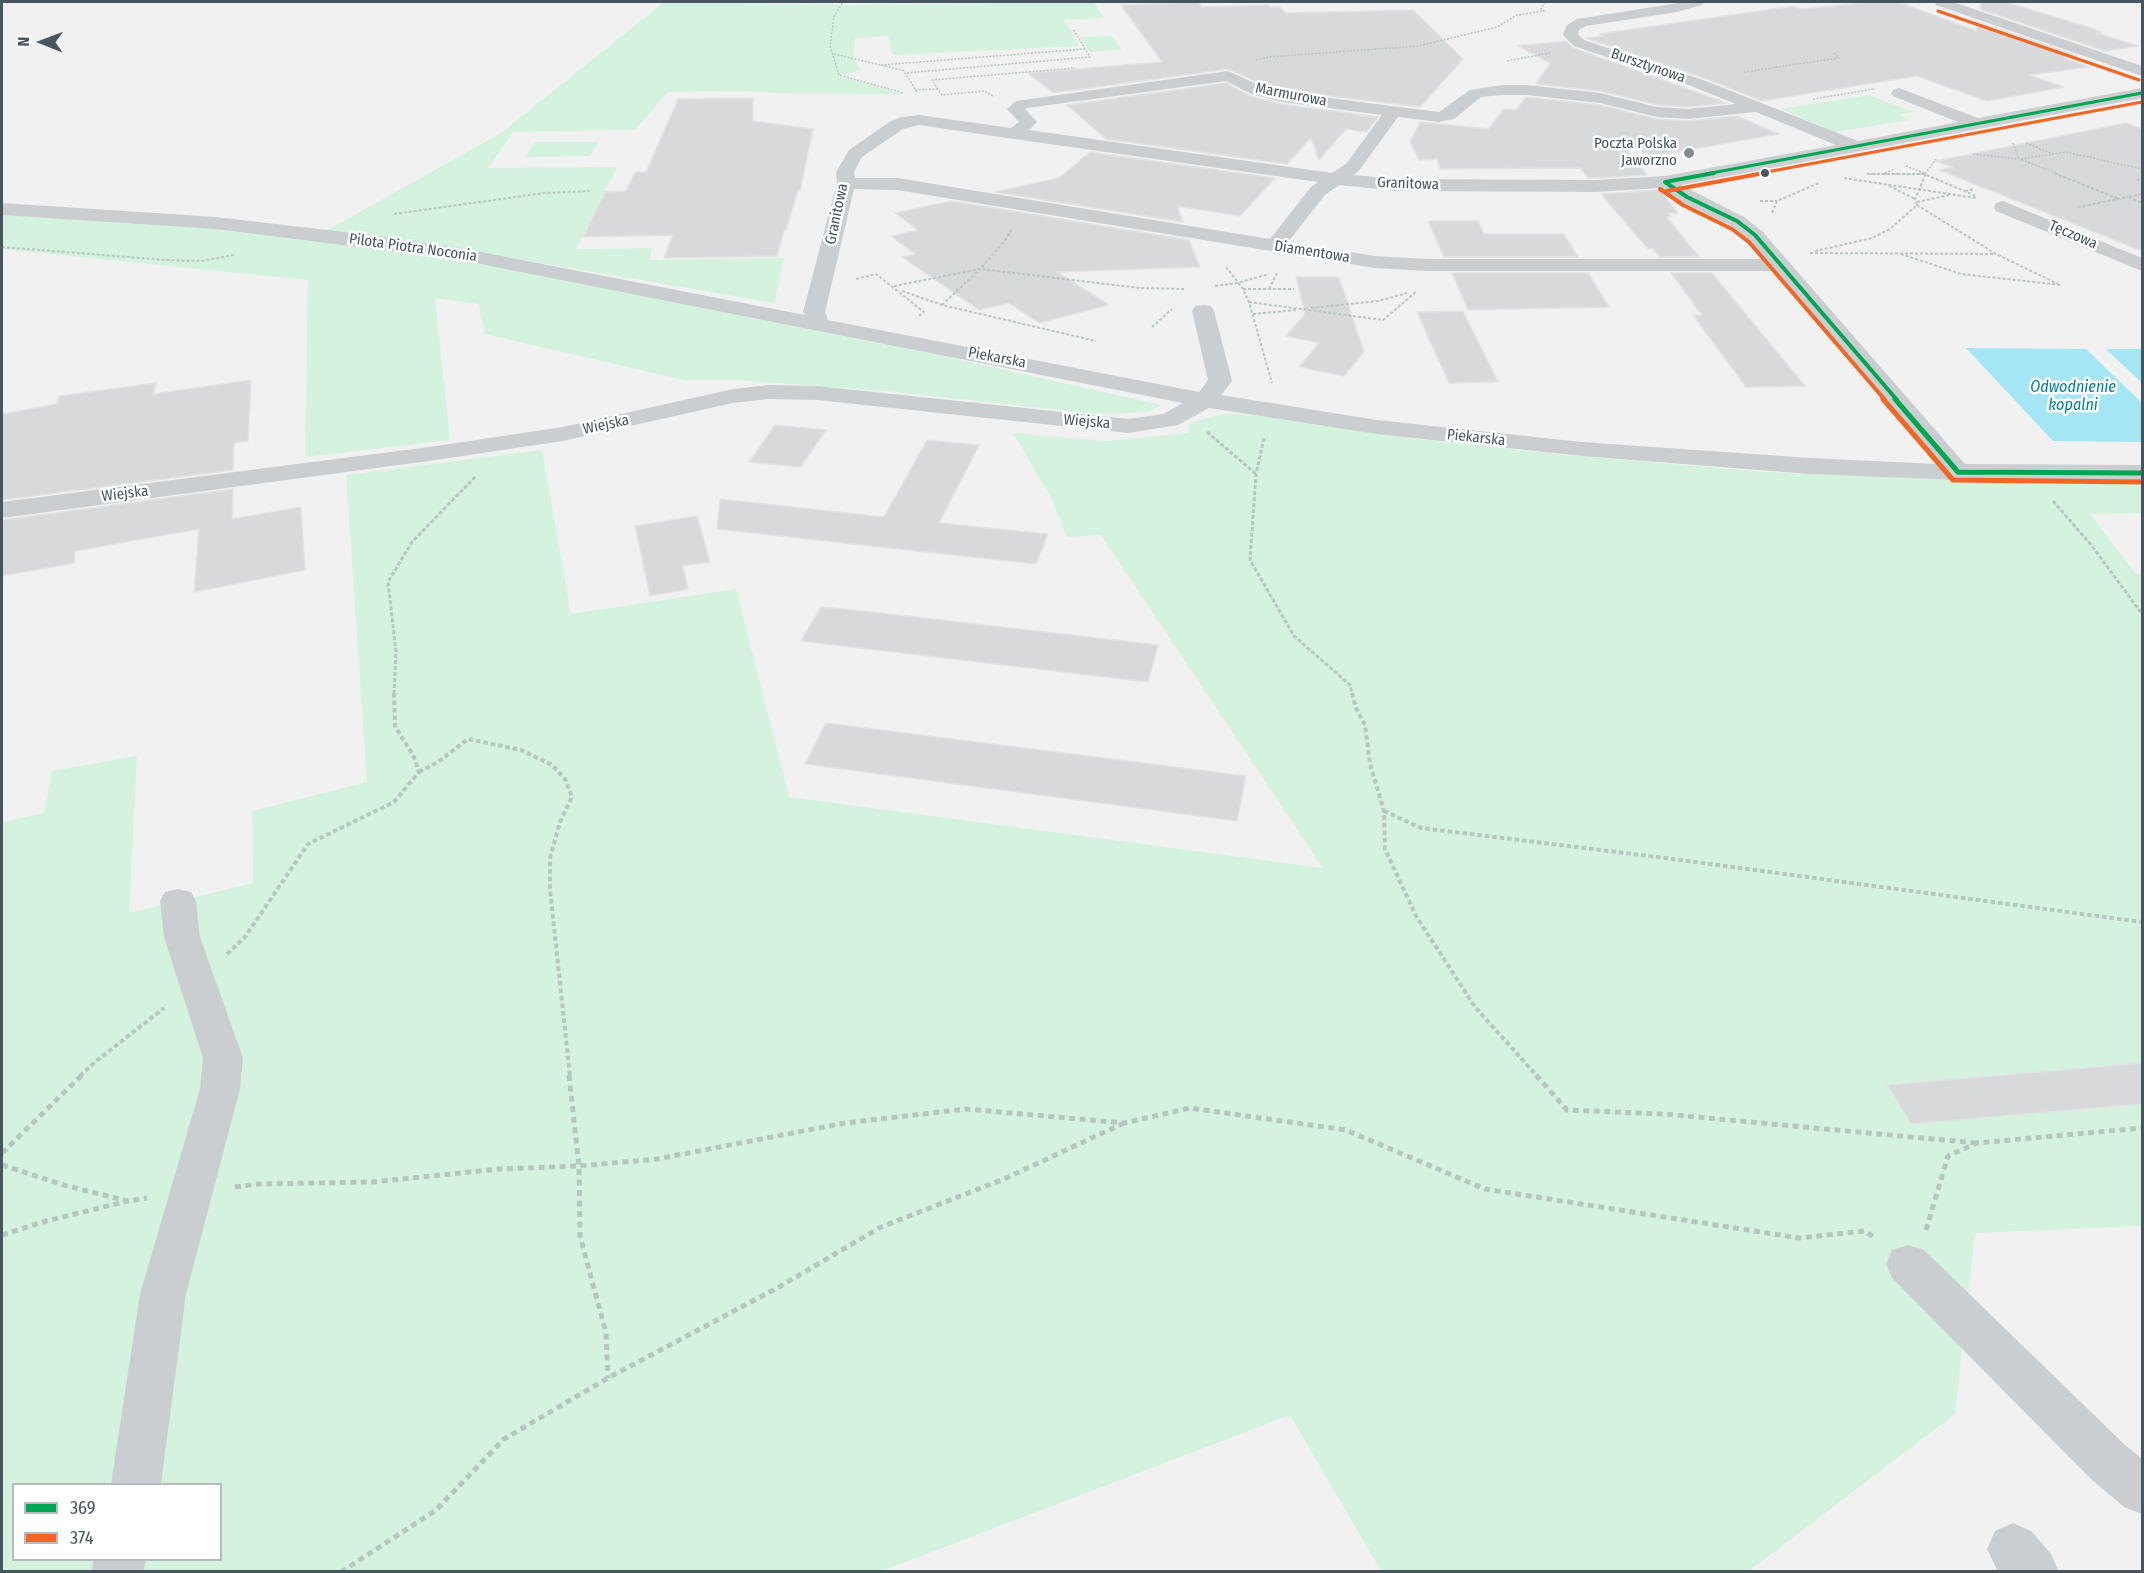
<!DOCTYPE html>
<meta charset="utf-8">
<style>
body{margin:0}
#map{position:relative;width:2144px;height:1573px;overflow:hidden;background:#f2f1f1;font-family:"Fira Sans Condensed",sans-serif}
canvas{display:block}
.frame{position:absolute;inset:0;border:3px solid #465560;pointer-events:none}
.legend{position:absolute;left:12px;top:1483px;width:210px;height:78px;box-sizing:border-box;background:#fff;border:2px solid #b5bbbf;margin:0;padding:8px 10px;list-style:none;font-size:18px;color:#465560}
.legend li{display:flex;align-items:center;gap:12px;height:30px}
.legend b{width:30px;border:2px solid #b5bbbf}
.north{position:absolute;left:12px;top:12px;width:60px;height:60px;-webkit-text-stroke:4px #fff;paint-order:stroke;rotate:271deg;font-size:16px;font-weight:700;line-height:24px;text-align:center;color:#465560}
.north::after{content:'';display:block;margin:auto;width:21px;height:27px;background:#465560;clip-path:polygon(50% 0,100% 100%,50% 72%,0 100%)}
</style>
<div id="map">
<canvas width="2144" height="1573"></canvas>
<div class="frame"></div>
<ul class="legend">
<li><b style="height:8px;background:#00a651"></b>369</li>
<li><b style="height:8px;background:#f26522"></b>374</li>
</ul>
<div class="north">N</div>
</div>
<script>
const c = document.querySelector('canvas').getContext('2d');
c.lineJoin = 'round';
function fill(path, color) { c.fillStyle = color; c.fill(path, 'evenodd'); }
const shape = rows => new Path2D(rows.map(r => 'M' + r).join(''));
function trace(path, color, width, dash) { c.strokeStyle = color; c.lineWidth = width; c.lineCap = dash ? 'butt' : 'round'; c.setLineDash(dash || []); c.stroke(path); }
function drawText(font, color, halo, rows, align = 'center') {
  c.font = font + ' "Fira Sans Condensed",sans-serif'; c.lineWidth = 5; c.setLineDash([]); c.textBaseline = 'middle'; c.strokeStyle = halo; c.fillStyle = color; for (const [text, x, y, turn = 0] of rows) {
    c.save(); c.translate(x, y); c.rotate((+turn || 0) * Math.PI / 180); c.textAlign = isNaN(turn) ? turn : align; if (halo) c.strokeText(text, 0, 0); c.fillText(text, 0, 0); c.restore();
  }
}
fill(shape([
 [664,2,846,5,1094,2,1104,18,1064,20,1079,46,893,55,888,36,855,38,854,54,860,70,840,76,902,94,778,93,739,91,668,92,635,130,513,132,488,168,617,167,576,249,652,248,650,260,784,258,775,303,429,244,326,231,501,133],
 [1112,36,1122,50,1090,52,1080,37],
 [1869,95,1913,112,1900,115,1910,120,1835,132,1781,109],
 [535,142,598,142,590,156,525,157],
 [2,213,201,226,369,245,521,271,908,348,1161,405,1150,412,1094,414,896,392,737,380,684,380,485,334,478,304,435,298,450,440,305,457,308,280,2,249],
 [1221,414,1252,415,1436,441,1567,455,1765,472,1966,480,2142,481,2142,513,2090,514,2136,574,2142,574,2142,1226,1975,1233,1955,1414,1749,1571,1381,1571,1290,1415,882,1571,2,1571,2,822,44,813,52,771,137,756,129,913,253,883,252,811,367,782,346,475,542,450,571,614,736,589,789,797,1323,868,1101,535,1067,537,1050,495,1013,433,1107,441,1189,433,1188,424],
 [14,1484,220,1484,220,1560,14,1560]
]), '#d4f3de');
fill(shape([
 [1966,348,2086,349,2142,403,2142,442,2053,441],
 [2106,349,2142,349,2142,383]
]), '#a5e6f4');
const building = shape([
 [1198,2,1202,7,1268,5,1270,7,1280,7,1286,13,1413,10,1463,59,1420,107,1282,90,1264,85,1228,69,1053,93,1028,73,1162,62,1121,5,1198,2],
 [1871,2,1898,2,1977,31,1978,22,2077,56,2065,58,2089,67,2029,75,2064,87,1987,101,1917,76,1762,101,1704,78,1586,38,1604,36,1599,34,1794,6,1801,9,1871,2],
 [1981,2,2005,2,2095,29,2093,29,2102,32,2097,33,2138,46,2105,51,1980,9,1981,2],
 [1566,41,1573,48,1727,103,1688,107,1657,105,1601,91,1536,84,1550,63,1518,46,1566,41],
 [1226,83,1250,96,1282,104,1378,117,1367,132,1346,129,1319,160,1311,138,1287,164,1106,139,1067,105,1226,83],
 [1526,97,1600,105,1657,119,1688,121,1737,116,1779,134,1653,156,1621,142,1647,175,1595,178,1588,178,1580,168,1440,169,1437,159,1419,160,1410,142,1420,122,1488,129,1504,109,1516,110,1526,97],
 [753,98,753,121,813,129,800,191,798,190,786,230,784,230,777,256,664,258,673,235,583,237,605,192,626,191,635,172,646,172,678,99,753,98],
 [2126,123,2142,129,2142,251,1939,170,1953,167,1936,161,2126,123],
 [1090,152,1275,178,1240,216,1177,206,1183,222,995,192,1059,178,1090,152],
 [1660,190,1678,213,1668,213,1671,217,1667,217,1699,257,1659,257,1654,249,1648,249,1601,194,1660,190],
 [951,201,1189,240,1200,267,1057,272,1109,305,1039,323,1009,303,979,310,902,257,915,254,891,236,918,230,895,213,951,201],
 [1428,221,1478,221,1484,234,1564,234,1578,257,1444,257,1428,221],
 [1452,273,1588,273,1609,307,1468,310,1452,273],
 [1671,273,1712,273,1805,386,1746,387,1693,315,1702,315,1671,273],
 [1296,277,1339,277,1364,352,1344,376,1299,367,1319,343,1286,336,1305,314,1296,277],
 [1463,311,1498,382,1449,383,1417,312,1463,311],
 [251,380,248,441,234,443,233,470,2,500,2,414,57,404,59,396,156,383,153,394,251,380],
 [775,425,826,430,801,467,749,462,775,425],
 [927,440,979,445,939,523,1048,534,1036,564,717,529,720,499,884,517,927,440],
 [233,489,232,519,301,507,305,570,194,592,199,529,75,551,74,563,2,576,2,520,233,489],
 [697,516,710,562,683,566,688,589,650,596,635,526,697,516],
 [821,607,863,611,1158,645,1148,682,801,641,821,607],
 [826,723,1009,746,1246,776,1237,821,805,764,826,723],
 [2142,1063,2142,1104,1911,1124,1887,1085,2142,1063]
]);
fill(building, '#d8d9da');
trace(building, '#e3e3e4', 1.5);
trace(shape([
 [819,2,933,2],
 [842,3,834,17,830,46,839,75,904,93],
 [834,54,906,71],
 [1256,60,1268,57,1418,46,1497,27,1517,15,1544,11,1541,9,1545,2],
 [1507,61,1550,53],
 [881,65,1085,49],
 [1744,72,1839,58,1833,53],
 [915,90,937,89],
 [917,92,905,73,1090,57,1073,29],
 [993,96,984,91,942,95,932,80,1075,68],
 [1813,99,1874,89],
 [2013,143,2019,159],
 [2026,143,2053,154],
 [1973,154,2020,159,2058,174],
 [2021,159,2066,152,2142,169],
 [1906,166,1926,174],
 [1885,173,1895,169],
 [1867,174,1923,174],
 [1925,174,1936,159]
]), '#b8c6c1', 1.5, [2, 1.5]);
trace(shape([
 [1922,173,1976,196],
 [2054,173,2119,199],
 [1867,174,1923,174],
 [1844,178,1976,198],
 [2137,180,2142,179],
 [1889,186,1915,199],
 [1965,191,1975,189],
 [2142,194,2128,197,2142,203],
 [1760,201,1777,201],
 [1917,202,1949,195],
 [1917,205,1996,254,2058,284],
 [2078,207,2128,197],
 [1772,213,1777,201,1819,183],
 [394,214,544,193,590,191],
 [2,247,166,260,201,261,234,255],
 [1815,251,1872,238,1890,229,1917,205,1915,199,1926,173],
 [1810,253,1996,254],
 [1901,254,1961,274,2061,285],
 [1226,267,1243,289,1249,302,1272,383],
 [856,279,876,274,924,312,919,316],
 [894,286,980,269,1140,288,1184,289],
 [1215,286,1237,283,1269,274],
 [1243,289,1294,289],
 [1269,289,1277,273],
 [902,291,942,305,1096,341],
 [1249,302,1383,320,1417,291],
 [942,305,980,269,1004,242,1012,229],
 [1311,308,1378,301,1407,293],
 [1253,314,1297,310],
 [1152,327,1172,309]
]), '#b8c6c1', 2, [3, 2]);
trace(shape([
 [1207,432,1256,474],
 [1264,438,1256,474,1250,560,1294,636,1350,685,1352,694],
 [2053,501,2092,546,2142,614],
 [394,694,396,652,388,582,412,542,476,476]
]), '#b8c6c1', 3, [4, 2]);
trace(shape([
 [1352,693,1356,708,1365,725,1370,764,1384,811,1385,849,1416,916,1475,1007,1537,1076],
 [419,772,438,762,468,739,521,750,552,765,565,779,572,797,560,822,550,858,550,889,570,1076],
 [1384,811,1421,828,1666,858,2142,922],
 [227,954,245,937,308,844,394,802,419,772,414,757,395,726,394,693],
 [80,1076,95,1062,164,1008]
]), '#b8c6c1', 4, [4.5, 3]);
trace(shape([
 [569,1075,579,1166,580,1236,606,1333,608,1378],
 [1536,1075,1567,1110,1664,1114,1976,1143],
 [2,1153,82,1075],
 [2,1165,67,1186,128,1201,147,1198],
 [235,1187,258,1184,373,1182,499,1169,579,1166,657,1159,845,1123,966,1109,1124,1123,1190,1108,1346,1130,1485,1189,1799,1238,1865,1231,1876,1239],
 [1926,1230,1948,1156,1977,1143,2142,1128],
 [2,1235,46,1221,128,1201],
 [341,1572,436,1510,504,1439,608,1378,779,1287,881,1227,1004,1179,1124,1123]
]), '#b8c6c1', 5, [6, 4.5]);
fill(shape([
 [1684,2,1704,2,1702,5,1677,12,1586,26,1579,30,1578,34,1584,40,1703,80,1858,141,1958,122,1893,96,1891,93,1893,90,1899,88,1978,118,2142,88,2142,98,1681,185,1744,217,1762,231,1965,464,2142,465,2142,480,1958,480,1810,474,1582,456,1377,434,1209,408,1178,425,1128,433,817,400,768,399,733,403,563,441,429,461,2,518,2,502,429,447,563,427,733,389,768,385,817,386,1128,419,1163,414,1183,403,460,260,216,229,2,215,2,203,216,217,378,236,460,248,805,315,803,312,837,183,836,172,849,150,891,121,902,117,919,115,1011,128,1019,122,1007,109,1016,101,1228,71,1263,87,1282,92,1439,112,1470,90,1502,85,1527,85,1600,93,1657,107,1688,109,1736,104,1691,86,1574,46,1563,35,1567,25,1577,19,1684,2],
 [1226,81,1251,94,1282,102,1382,115,1346,164,1332,173,1029,130,1037,122,1025,109,1027,108,1226,81],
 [1502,95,1527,95,1600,103,1657,117,1688,119,1756,112,1836,145,1665,176,1595,180,1399,179,1353,175,1358,172,1398,117,1439,122,1454,119,1481,97,1502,95],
 [919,125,1014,139,1318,182,1311,187,1270,239,897,178,855,178,854,172,862,157,903,129,919,125],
 [1339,185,1399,191,1595,192,1661,188,1680,201,1730,225,1748,239,1765,259,1427,259,1375,256,1288,242,1325,195,1339,185],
 [854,189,897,190,1375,268,1427,271,1775,271,1937,464,1810,458,1582,442,1377,420,1221,395,1232,381,1214,311,1211,306,1203,305,1195,306,1192,311,1208,380,1199,392,828,320,825,312,854,189],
 [1934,2,1953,2,2142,66,2142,76,1936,5,1934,2],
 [2003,201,2142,258,2142,271,1996,211,1994,207,1996,203,2003,201],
 [178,889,191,892,196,901,200,937,243,1058,240,1089,186,1294,161,1484,111,1484,140,1294,200,1089,203,1058,164,937,160,901,165,892,178,889],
 [1908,1245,1924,1250,2125,1445,2142,1459,2142,1514,2124,1507,2091,1479,1892,1278,1886,1264,1892,1250,1908,1245],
 [2013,1523,2031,1531,2051,1554,2059,1572,1998,1572,1987,1549,1995,1531,2013,1523],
 [94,1560,146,1560,143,1572,91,1572,94,1560]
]), '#caced1');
trace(shape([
 [1706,174,2142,93]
]), '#00a651', 3);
trace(shape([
 [1665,182,1714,173],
 [1665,182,1687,197,1737,221,1755,235,1897,400]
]), '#00a651', 4);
trace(shape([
 [1895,399,1958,472],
 [1958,472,2142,473]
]), '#00a651', 5);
trace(shape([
 [1938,11,2139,80],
 [1756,174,2142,102]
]), '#f26522', 3);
trace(shape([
 [1660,189,1683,205,1732,229,1749,242,1885,400],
 [1667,191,1764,173]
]), '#f26522', 4);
trace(shape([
 [1883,399,1953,480,2142,482]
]), '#f26522', 5);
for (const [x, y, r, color] of [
 [1689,153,6,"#828c93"],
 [1765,173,5,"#465560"]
]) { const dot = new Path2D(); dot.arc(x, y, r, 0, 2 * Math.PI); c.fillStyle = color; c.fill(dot); trace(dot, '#fff', 2); }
drawText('15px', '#465560', '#fff', [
 ["Bursztynowa",1648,66,19],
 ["Marmurowa",1291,95,11],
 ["Granitowa",1408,184,2],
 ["Granitowa",837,214,-78],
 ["Tęczowa",2073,235,23],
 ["Pilota Piotra Noconia",413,248,8],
 ["Diamentowa",1312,252,9],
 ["Piekarska",997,358,11],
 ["Wiejska",1087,422,5],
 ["Wiejska",606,425,-12],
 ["Piekarska",1476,438,6],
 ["Wiejska",125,494,-7]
]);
drawText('15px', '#465560', '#fff', [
 ["Poczta Polska",1677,144],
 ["Jaworzno",1677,161]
], 'right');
drawText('italic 16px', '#037f97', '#fff', [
 ["Odwodnienie",2073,388],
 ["kopalni",2073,406]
]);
</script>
